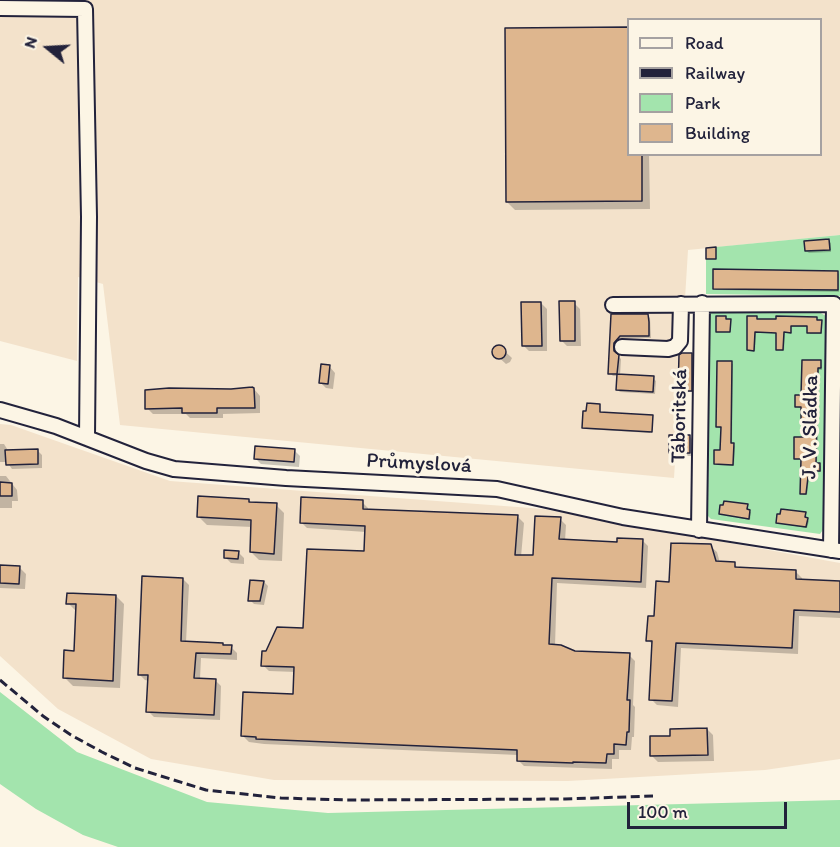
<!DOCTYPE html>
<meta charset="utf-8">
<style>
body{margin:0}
#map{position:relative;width:840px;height:847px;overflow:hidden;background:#fcf5e5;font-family:Itim,sans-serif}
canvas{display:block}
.legend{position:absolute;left:627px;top:18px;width:195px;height:138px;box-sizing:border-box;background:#fcf5e5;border:2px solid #a5a1a1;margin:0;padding:8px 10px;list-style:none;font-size:18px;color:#22223b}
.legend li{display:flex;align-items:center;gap:12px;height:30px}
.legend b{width:30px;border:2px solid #a5a1a1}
.north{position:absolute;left:18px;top:18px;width:60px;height:60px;-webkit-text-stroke:4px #fcf5e5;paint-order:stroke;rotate:288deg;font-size:16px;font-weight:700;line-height:24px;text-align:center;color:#22223b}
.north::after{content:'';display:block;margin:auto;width:21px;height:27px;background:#22223b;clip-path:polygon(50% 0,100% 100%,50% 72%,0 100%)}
.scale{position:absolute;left:627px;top:802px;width:160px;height:27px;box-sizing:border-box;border:3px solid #22223b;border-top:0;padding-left:8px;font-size:18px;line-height:21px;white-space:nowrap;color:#22223b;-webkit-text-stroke:4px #fcf5e5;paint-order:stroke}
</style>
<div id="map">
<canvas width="840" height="847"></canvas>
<ul class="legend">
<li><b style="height:8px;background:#fcf5e5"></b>Road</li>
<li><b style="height:8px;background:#22223b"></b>Railway</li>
<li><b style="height:16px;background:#a3e4ad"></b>Park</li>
<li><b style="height:16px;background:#deb68e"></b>Building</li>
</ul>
<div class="north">N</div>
<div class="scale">100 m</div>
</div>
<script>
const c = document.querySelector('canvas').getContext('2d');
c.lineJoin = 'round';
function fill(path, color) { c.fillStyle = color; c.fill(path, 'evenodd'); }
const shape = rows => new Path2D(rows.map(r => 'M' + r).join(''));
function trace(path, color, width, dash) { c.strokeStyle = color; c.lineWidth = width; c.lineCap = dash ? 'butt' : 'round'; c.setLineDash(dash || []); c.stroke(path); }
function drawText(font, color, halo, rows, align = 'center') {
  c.font = font + ' Itim,sans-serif'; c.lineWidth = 6; c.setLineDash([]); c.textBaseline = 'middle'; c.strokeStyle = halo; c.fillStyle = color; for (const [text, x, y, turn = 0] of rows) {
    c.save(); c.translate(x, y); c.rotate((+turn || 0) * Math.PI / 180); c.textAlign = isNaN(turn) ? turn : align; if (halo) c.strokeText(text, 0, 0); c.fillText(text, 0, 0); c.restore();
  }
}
fill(shape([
 [0,0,840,0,840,235,688,250,674,478,120,425,103,284,78,277,77,361,0,341],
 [628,20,820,20,820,154,628,154],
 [0,424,11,425,170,481,544,509,840,563,840,759,765,770,568,781,274,780,151,759,58,709,0,656]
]), '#f3e2cb');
fill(shape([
 [840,235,840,296,706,294,706,259,716,259,716,247],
 [710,310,819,312,826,316,825,527,820,534,711,519,708,516],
 [0,692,77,752,207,802,328,813,840,800,840,847,118,847,83,835,36,809,0,784]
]), '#a3e4ad');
fill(shape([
 [628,29,628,154,649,154,650,209,515,210,507,202,506,30],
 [828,241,831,243,831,252,809,253,806,251],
 [837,272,839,274,839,292,716,290,714,288],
 [541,303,547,309,547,351,529,351,523,345],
 [574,303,580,309,581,346,567,346,561,340],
 [613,315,647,315,650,318,651,338,623,338,617,345,616,354,621,359,620,376,653,378,656,381,655,394,620,392,617,389,618,376,613,376,610,373],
 [756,318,758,321,816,318,818,321,822,323,822,334,810,334,809,327,791,327,791,333,785,333,784,351,777,349,778,333,756,333,755,351,750,351,748,350],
 [499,346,512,358,510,362,506,364,493,352,495,348],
 [692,354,693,392,681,392,680,390],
 [821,362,822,370,819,370,817,464,821,466,821,472,817,472,817,478,809,478,807,495,803,495,802,493,802,460,796,458,805,439,804,422,803,409,797,407],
 [731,363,733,364,732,443,735,446,734,466,717,465,716,464,721,451,722,429,717,427],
 [329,366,335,373,333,389,326,388,320,382],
 [254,389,260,396,260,413,223,414,223,418,190,418,186,414,153,414,147,408],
 [599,405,600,413,651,416,650,433,585,429,583,428],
 [689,436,693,440,693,456,674,456,670,452],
 [0,444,4,444,9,452,37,450,42,455,42,468,12,469,7,462,0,462],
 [294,450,300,456,299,467,261,464,255,458],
 [0,476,6,476,17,490,18,501,12,501,12,508,0,508],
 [249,500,252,503,276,505,284,513,282,561,259,560,251,552,252,527,207,525,198,516],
 [362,502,368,508,368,511,518,517,524,523,521,557,534,557,560,519,566,525,565,541,618,543,642,540,648,546,646,588,557,583,555,646,575,652,629,655,635,661,633,705,635,707,634,737,632,737,631,750,619,750,619,759,612,759,612,769,524,766,518,760,518,755,264,744,249,742,243,736,294,696,296,672,269,671,263,665,305,629,365,553,366,532,307,528,301,522],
 [748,506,748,511,751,512,750,520,720,514],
 [805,514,806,519,809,521,807,528,777,523],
 [710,546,717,552,720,563,734,564,740,569,795,571,802,578,802,581,840,583,840,618,799,616,798,654,681,648,678,707,657,705,651,699,654,646,648,640,670,583],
 [238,552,244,558,244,564,231,563,225,557],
 [0,567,20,568,26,574,25,589,0,588],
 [183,579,189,585,186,642,222,644,231,647,237,653,237,660,201,658,200,679,215,680,221,686,220,720,154,717,148,711,149,681,145,680,139,674],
 [264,582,268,586,264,605,254,604,250,600],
 [116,596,124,604,120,688,73,686,65,678,75,652,77,612,68,603],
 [707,729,713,735,714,761,658,762,652,756]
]), '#0003');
const building = shape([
 [628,27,628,154,642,154,642,201,506,202,505,28,628,27],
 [829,239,830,250,805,251,804,241,829,239],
 [716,247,716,259,706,259,706,248,716,247],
 [713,269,838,271,838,290,713,289,713,269],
 [559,301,575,301,575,341,560,341,559,301],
 [521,302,541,302,542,346,522,346,521,302],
 [611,314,648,314,649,322,649,336,620,336,614,343,614,351,619,355,617,374,608,374,611,314],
 [716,316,726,316,726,319,731,319,730,332,716,332,716,316],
 [747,316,757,316,757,319,776,319,776,316,817,317,817,320,822,320,821,333,807,333,807,326,791,326,791,333,784,332,783,350,776,350,776,333,755,332,754,351,747,350,747,316],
 '492 352a7 7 0 1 1 14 0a7 7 0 1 1-14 0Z',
 [682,353,692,353,692,391,678,391,679,355,682,353],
 [802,360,821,360,821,368,818,368,816,463,820,463,820,471,816,471,816,477,808,477,806,494,800,494,801,459,794,459,794,437,804,437,804,421,801,421,801,407,795,407,795,395,801,395,802,360],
 [717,361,732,361,731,443,734,443,733,465,714,464,714,450,720,450,721,427,716,427,717,361],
 [321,364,330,365,328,384,319,383,321,364],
 [617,374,654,376,653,392,616,390,617,374],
 [252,387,254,388,255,408,217,408,217,413,182,413,182,408,145,409,145,390,169,388,231,389,252,387],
 [587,403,600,404,600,412,653,415,652,432,582,428,583,411,586,411,587,403],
 [669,435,690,435,690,453,669,453,669,435],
 [255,446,295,449,294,462,254,459,255,446],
 [38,449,38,464,6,465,5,450,38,449],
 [0,482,12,483,12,496,0,496,0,482],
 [198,496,249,499,249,502,277,503,274,554,250,552,251,520,197,517,198,496],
 [301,497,363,500,363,509,518,515,515,555,533,555,535,516,561,517,559,539,617,542,617,538,643,539,641,582,552,578,549,644,561,645,575,651,630,653,627,700,630,700,629,732,627,732,626,745,614,744,614,754,607,754,606,763,573,762,573,763,517,761,517,750,256,739,256,737,241,736,243,692,293,694,294,667,261,666,262,651,266,651,277,627,303,628,307,549,364,551,365,526,300,523,301,497],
 [724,501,748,504,747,509,750,510,749,519,719,514,720,505,723,505,724,501],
 [781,509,806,512,805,517,808,518,806,527,776,523,777,514,780,514,781,509],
 [671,543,711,544,716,561,735,562,735,567,796,570,796,579,840,581,840,612,794,610,792,648,676,643,672,701,649,700,652,641,646,641,648,616,654,616,656,581,669,582,671,543],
 [224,550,239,551,238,559,224,558,224,550],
 [0,565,20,566,19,584,0,583,0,565],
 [142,576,183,578,181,641,223,643,223,645,232,645,231,654,196,653,194,678,216,679,214,715,146,712,148,675,138,675,142,576],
 [250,580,264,581,260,601,248,601,250,580],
 [67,593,116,595,113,681,63,678,64,650,74,651,76,604,66,604,67,593],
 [707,728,708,755,650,756,650,736,670,736,670,729,707,728]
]);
fill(building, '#deb68e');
trace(building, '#22223b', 1.5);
const minor = shape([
 [0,8,85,9,89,217,87,438],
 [613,305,834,304,831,550],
 [622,347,668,349,675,347,680,341,681,304],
 [0,410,56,426,146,461,174,469,286,478,497,489,623,517,840,551],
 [699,530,702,303]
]);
trace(minor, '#22223b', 18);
trace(minor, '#fcf5e5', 14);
trace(shape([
 [0,680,43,716,71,735,102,752,135,768,206,790,281,798,347,800,565,799,653,796]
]), '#22223b', 3, [9, 4.5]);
drawText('21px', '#22223b', '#fcf5e5', [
 ["Táboritská",680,416,-89],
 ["J. V. Sládka",811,427,-89],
 ["Průmyslová",419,464,3]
]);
</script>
